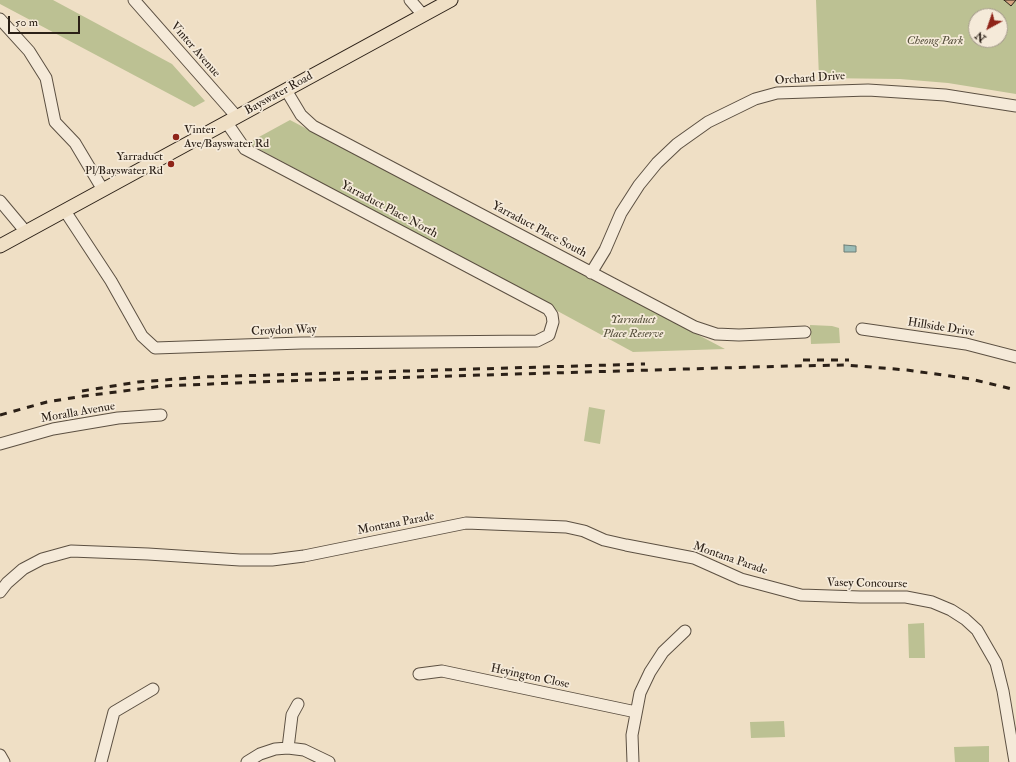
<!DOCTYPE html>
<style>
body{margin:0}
#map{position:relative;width:1016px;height:762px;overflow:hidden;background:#efdfc5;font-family:"IM FELL Double Pica",serif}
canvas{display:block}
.north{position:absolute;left:968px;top:8px;width:40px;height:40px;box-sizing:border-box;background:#f5ead9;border:1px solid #a4998b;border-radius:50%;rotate:220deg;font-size:11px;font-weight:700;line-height:16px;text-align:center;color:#2b2017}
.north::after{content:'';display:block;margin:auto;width:14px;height:18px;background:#8f2418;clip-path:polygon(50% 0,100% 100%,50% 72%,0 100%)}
.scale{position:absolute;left:8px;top:16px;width:72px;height:18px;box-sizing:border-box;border:2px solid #2b2017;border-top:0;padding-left:5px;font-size:12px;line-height:14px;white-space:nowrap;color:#2b2017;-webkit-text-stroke:3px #f5ead9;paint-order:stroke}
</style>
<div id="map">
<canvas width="1016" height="762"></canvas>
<div class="north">N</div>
<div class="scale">50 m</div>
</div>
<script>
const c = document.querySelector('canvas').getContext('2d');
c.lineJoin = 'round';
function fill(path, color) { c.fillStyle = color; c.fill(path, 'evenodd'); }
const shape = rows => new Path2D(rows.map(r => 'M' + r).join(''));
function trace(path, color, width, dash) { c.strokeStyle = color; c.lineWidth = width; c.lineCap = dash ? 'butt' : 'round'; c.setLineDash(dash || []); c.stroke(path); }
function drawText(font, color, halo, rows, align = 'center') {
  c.font = font + ' "IM FELL Double Pica",serif'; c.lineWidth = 3.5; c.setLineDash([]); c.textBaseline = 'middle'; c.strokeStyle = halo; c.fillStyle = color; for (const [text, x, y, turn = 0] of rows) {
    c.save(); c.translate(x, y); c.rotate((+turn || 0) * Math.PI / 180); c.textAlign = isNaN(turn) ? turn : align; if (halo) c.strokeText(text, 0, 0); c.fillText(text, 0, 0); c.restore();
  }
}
fill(shape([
 [0,0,53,0,172,64,205,101,194,107,0,4],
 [816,0,1016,0,1016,94,948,83,900,79,819,78],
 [976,16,1000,16,1000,40,976,40],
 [290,120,725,349,633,352,248,143],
 [810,325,832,326,839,328,840,343,811,344],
 [589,407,605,410,600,444,584,441],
 [924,623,925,658,909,658,908,624],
 [784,721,785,737,751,738,750,722],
 [989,746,989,762,955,762,954,747]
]), '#bcc193');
const water = shape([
 [844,245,856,246,856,252,844,252,844,245]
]);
fill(water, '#9abcb7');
trace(water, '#6e7e77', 1);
const building = shape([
 [1004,0,1016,0,1011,6,1004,0]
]);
fill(building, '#d6a581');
trace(building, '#2b2017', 1);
const minor = shape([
 [134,0,237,117],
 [410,0,423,15],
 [0,19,29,51,46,78,55,122,75,143,103,190],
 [286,90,301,115,313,126,695,327,716,334,739,335,805,332],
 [0,201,26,232],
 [65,211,111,281,142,336,155,348,301,343,537,341,549,335,553,322,552,315,548,309,245,149,227,123],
 [591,273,605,250,621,213,639,185,657,163,677,144,708,122,755,99,777,93,868,90,945,95,1016,106],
 [862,329,966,344,1016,357],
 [0,444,53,429,118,418,161,415],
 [0,592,7,583,23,569,42,559,71,551,148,554,240,560,272,560,304,556,466,523,566,527,584,531,604,540,626,545,694,558,741,579,801,595,860,597,906,597,932,602,951,610,965,619,977,630,996,663,1003,691,1015,762],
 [419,674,442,671,636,712],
 [288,748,292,715,298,704],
 [0,755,4,762],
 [101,762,114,712,153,689],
 [247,762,260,754,275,749,288,748,304,750,329,762],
 [633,762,632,735,640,693,650,672,663,652,685,631]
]);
const major = shape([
 [0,246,451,0]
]);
trace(minor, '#5c5042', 13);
trace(major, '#2b2017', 15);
trace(minor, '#f5ead9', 11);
trace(major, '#efdfc5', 13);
trace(shape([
 [803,360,849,360],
 [82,391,138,382,202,377,645,364],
 [0,415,47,402,84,396,163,386,281,381,788,366,846,365,907,370,971,379,1016,390]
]), '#2b2017', 3, [7, 7]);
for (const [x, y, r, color] of [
 [176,137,4,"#8f2418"],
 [171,164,4,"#8f2418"]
]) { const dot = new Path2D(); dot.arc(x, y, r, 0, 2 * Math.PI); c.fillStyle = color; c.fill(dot); trace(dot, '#f5ead9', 1.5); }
drawText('italic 12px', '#56503c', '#f5ead9', [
 ["Cheong Park",935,41],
 ["Yarraduct",633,320],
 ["Place Reserve",633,334]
]);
drawText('12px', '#2b2017', '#f5ead9', [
 ["Vinter Avenue",195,50,49],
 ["Orchard Drive",810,79,-4],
 ["Bayswater Road",279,94,-29],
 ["Yarraduct Place North",389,210,28],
 ["Yarraduct Place South",539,230,28],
 ["Hillside Drive",941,328,9],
 ["Croydon Way",284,331,-2],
 ["Moralla Avenue",78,413,-10],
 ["Montana Parade",396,524,-11],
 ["Montana Parade",730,559,19],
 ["Vasey Concourse",867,584,1],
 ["Heyington Close",530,677,12]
]);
drawText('12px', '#2b2017', '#f5ead9', [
 ["Vinter",184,130],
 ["Ave/Bayswater Rd",184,144],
 ["Yarraduct",163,157,"right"],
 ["Pl/Bayswater Rd",163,171,"right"]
], 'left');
</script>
